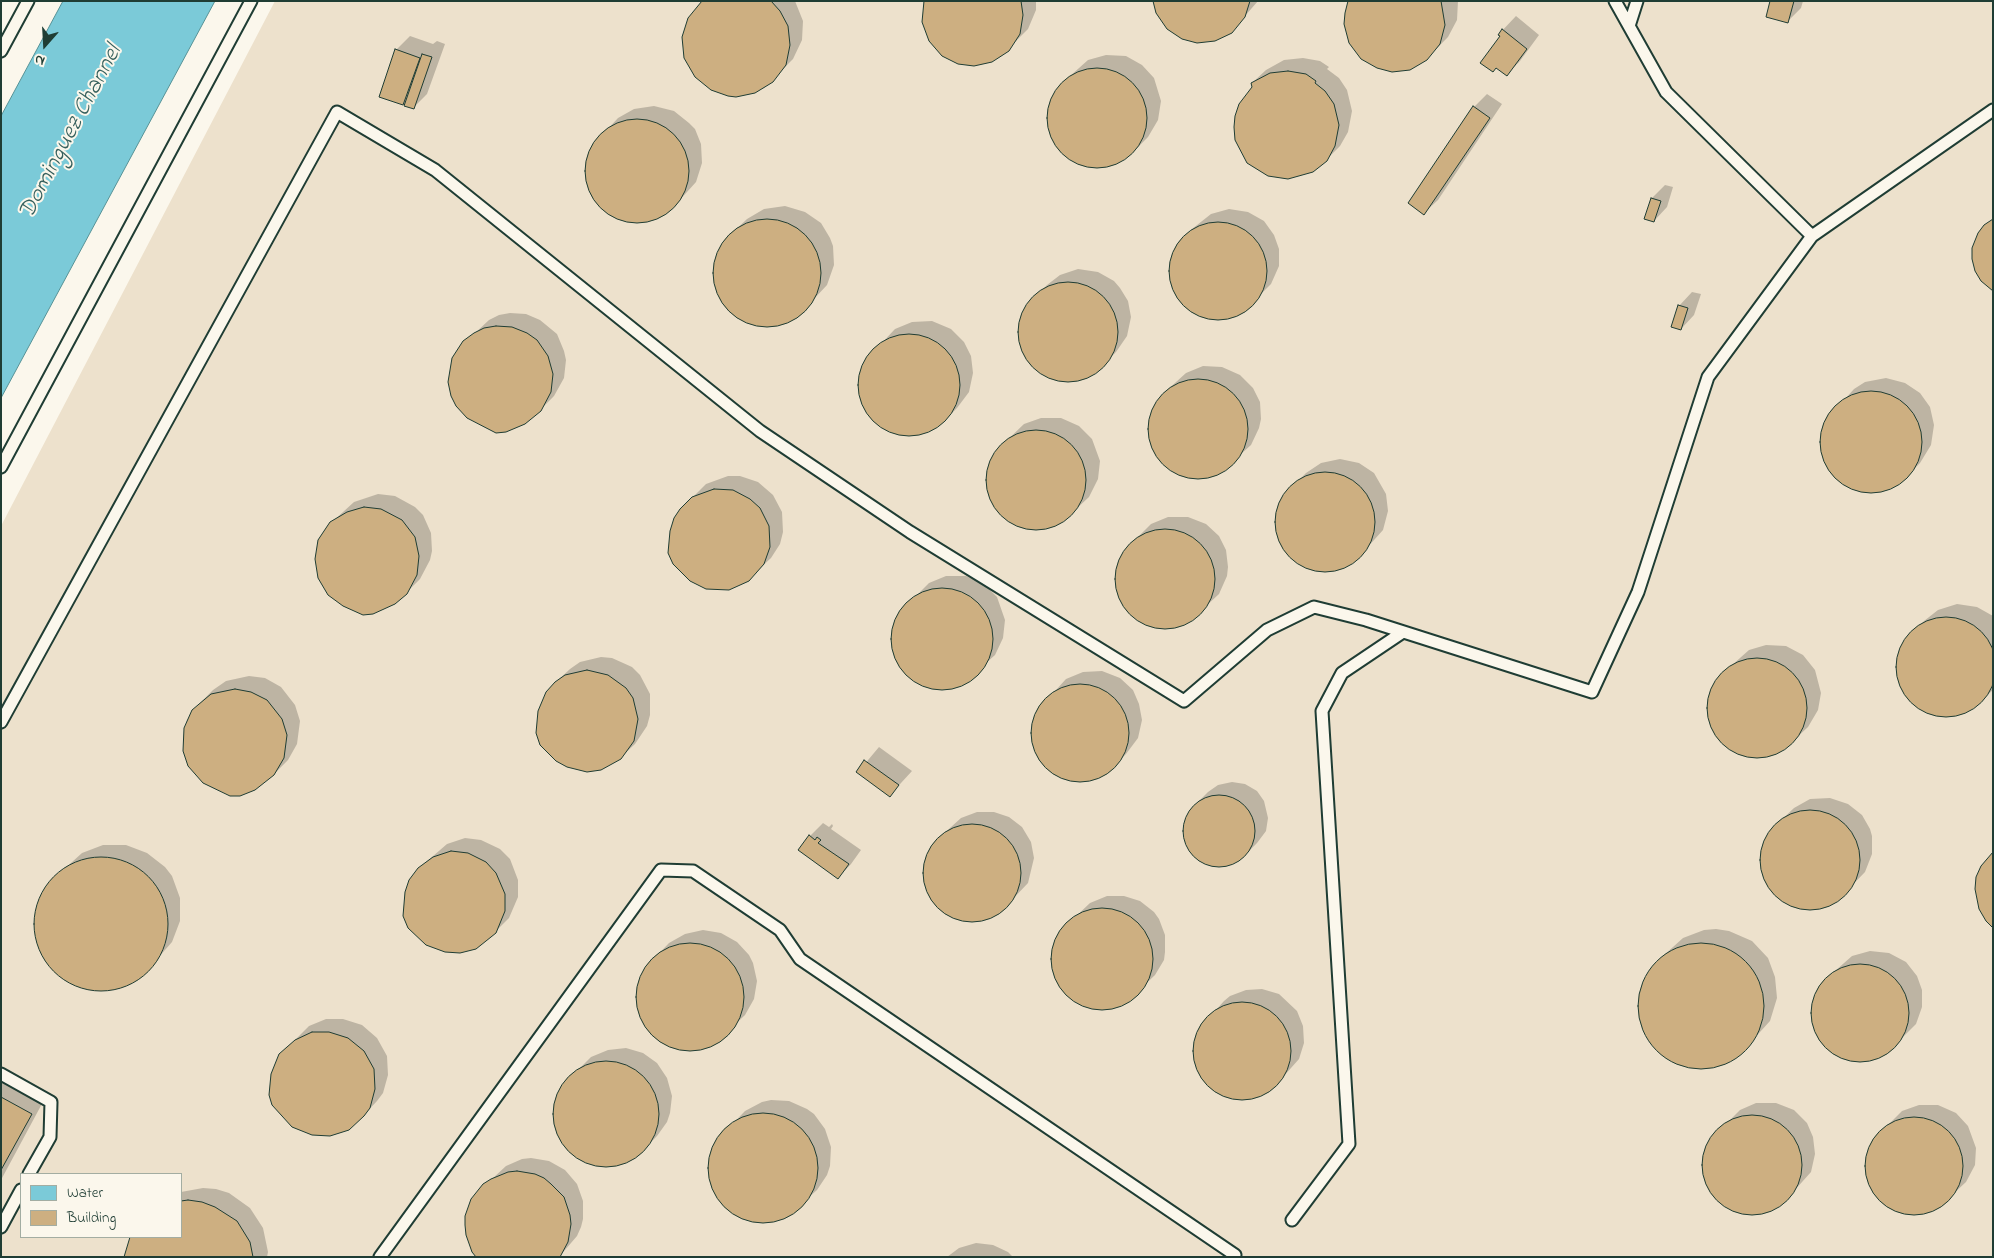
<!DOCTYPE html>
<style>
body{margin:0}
#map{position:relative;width:1994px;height:1258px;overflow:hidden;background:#fbf7ec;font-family:"Indie Flower",sans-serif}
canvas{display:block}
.frame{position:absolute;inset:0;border:2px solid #1f3d34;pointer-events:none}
.legend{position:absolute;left:20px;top:1173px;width:162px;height:65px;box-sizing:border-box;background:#fbf7ec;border:1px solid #a3ada2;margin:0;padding:6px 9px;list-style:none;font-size:15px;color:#1f3d34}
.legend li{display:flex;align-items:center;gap:10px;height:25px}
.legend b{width:25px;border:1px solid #a3ada2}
.north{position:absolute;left:20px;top:20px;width:50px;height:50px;-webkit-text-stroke:4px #fbf7ec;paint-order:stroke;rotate:199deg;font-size:14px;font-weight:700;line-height:20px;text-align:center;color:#1f3d34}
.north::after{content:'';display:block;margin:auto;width:18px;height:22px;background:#1f3d34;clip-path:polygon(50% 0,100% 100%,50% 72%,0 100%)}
</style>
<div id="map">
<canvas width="1994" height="1258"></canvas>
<div class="frame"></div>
<ul class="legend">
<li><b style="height:14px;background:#7bcad8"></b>Water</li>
<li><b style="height:14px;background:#cdaf81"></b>Building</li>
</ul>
<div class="north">N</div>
</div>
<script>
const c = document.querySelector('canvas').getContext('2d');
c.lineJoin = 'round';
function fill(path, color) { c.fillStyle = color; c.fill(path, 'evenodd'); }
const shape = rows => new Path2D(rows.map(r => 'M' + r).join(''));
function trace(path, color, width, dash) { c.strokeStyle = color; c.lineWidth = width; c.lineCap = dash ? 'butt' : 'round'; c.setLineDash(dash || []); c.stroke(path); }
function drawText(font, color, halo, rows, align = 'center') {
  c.font = font + ' "Indie Flower",sans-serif'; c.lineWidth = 4; c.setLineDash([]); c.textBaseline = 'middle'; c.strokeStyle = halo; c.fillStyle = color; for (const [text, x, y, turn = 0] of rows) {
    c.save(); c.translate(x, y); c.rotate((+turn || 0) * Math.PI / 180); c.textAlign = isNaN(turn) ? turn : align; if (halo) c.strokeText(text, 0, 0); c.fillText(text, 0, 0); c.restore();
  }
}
fill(shape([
 [275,1,1993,1,1993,1257,1,1257,1,526],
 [21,1174,181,1174,181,1237,21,1237]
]), '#ede1cc');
const water = shape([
 [63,1,215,1,1,398,1,116,63,1]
]);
fill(water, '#7bcad8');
trace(water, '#569296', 1);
fill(shape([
 [703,1,795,1,803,21,802,40,793,59,764,88,745,95],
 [926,1,1036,1,1036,10,1028,29,1000,57,983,64],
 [1154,1,1258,1,1231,32],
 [1350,1,1458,1,1457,20,1448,37,1434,51],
 [1772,1,1803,1,1801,8,1788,21],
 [1516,16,1539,35,1520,61,1507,74,1502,36,1499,34],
 [410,36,433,44,437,41,445,44,427,94,413,108,380,96,396,50],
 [1106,55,1126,56,1142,65,1154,78,1161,101,1158,120,1148,137,1134,151,1118,162,1101,166,1077,162,1062,152,1052,135,1048,116,1052,99,1060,85,1088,60],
 [1303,58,1320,61,1329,67,1327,69,1339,78,1347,90,1352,111,1348,132,1340,146,1326,160,1254,87,1252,83,1266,70,1284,60],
 [1487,94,1502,104,1438,200,1424,213,1474,107],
 [654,106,674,111,689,123,695,129,701,144,702,163,696,182,669,212,652,221,635,222,618,219,602,208,590,191,586,172,590,153,593,145,618,118,634,109],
 [1665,185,1673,187,1667,207,1654,221,1652,198],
 [785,206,805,212,821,223,830,238,833,246,834,265,827,285,799,315,781,324,763,326,746,322,730,311,718,293,714,273,718,254,726,239,747,219,764,209],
 [1229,209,1248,212,1264,221,1274,235,1279,249,1279,266,1271,284,1243,312,1227,318,1211,319,1196,314,1188,309,1176,295,1170,276,1172,258,1178,243,1192,229,1211,214],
 [1078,269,1098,272,1114,281,1120,288,1128,301,1131,317,1127,336,1116,352,1102,366,1086,377,1070,381,1054,379,1039,371,1026,357,1020,338,1021,320,1033,299,1047,285,1060,275],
 [1692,292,1701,294,1694,315,1681,329,1679,306],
 [510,313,526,314,540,320,557,334,564,351,566,360,564,378,554,396,540,410,457,350,489,320,499,315],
 [932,321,951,329,964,342,971,356,973,373,969,392,957,408,943,422,925,432,908,435,892,432,885,428,870,416,861,398,859,379,865,361,895,329,912,322],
 [1203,366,1222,367,1240,375,1253,388,1260,402,1261,419,1259,428,1251,445,1221,472,1204,478,1187,477,1172,471,1159,458,1150,441,1149,421,1155,404,1165,392,1186,373],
 [1886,378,1905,383,1920,393,1930,407,1934,425,1931,445,1920,463,1906,477,1891,488,1868,492,1850,488,1834,476,1823,458,1821,439,1828,418,1854,389,1865,382],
 [1041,418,1061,418,1079,426,1092,439,1100,461,1098,479,1089,497,1060,524,1042,530,1019,526,1004,517,992,502,987,483,990,464,998,449,1024,424],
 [1340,459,1359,463,1374,473,1386,494,1388,511,1383,530,1357,559,1341,569,1325,571,1309,568,1293,559,1281,543,1277,524,1279,507,1292,487,1306,473,1321,463],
 [728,476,740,476,758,482,773,495,782,512,783,532,780,544,771,558,743,584,681,509,706,484],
 [378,494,395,496,415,507,423,515,431,533,432,551,430,560,420,579,406,593,331,523,354,502],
 [1168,517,1188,517,1206,524,1219,536,1226,550,1228,567,1227,576,1219,594,1190,621,1173,628,1156,627,1141,622,1127,610,1118,593,1116,573,1126,549,1151,524],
 [946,576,966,576,984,584,997,597,1005,620,1003,638,995,655,965,682,948,688,932,687,916,682,902,669,894,651,893,632,898,615,915,597,929,583],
 [1957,604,1977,607,1993,616,1993,690,1969,711,1952,716,1930,713,1914,704,1902,687,1898,667,1901,649,1910,635,1924,621,1938,610],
 [1766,645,1786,646,1803,655,1815,670,1821,693,1818,710,1808,727,1793,741,1777,752,1759,757,1751,756,1736,752,1722,741,1712,725,1708,706,1713,687,1722,674,1749,650],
 [601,657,612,658,632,667,640,675,650,694,650,715,647,726,635,744,620,758,555,683,570,669,580,662],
 [1102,671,1120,678,1133,690,1139,704,1142,720,1138,738,1126,754,1112,768,1096,778,1072,780,1057,775,1043,764,1034,746,1032,728,1037,711,1066,679,1083,672],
 [249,676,265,678,281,687,295,705,300,721,297,744,288,760,274,774,184,736,187,720,199,704,213,690,226,681],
 [879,747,912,771,890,795,858,772],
 [1232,782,1245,784,1257,791,1264,801,1268,818,1266,831,1257,843,1243,857,1231,864,1219,867,1208,865,1197,859,1188,848,1184,835,1185,821,1194,806,1208,792,1218,785],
 [1830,798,1848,804,1862,815,1870,829,1872,836,1872,854,1865,872,1837,901,1821,908,1804,909,1789,904,1774,893,1764,877,1761,858,1765,840,1774,827,1794,808,1810,799],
 [977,812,994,812,1009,817,1022,827,1031,842,1034,858,1028,883,1009,903,996,914,981,920,964,921,948,915,935,905,927,890,924,882,924,866,930,850,940,837,961,818],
 [823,823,829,827,832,824,833,826,831,829,861,850,851,864,838,878,810,836],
 [465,838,481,840,500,849,510,859,518,880,518,897,509,918,489,938,418,869,447,844],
 [103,845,126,845,147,853,165,867,172,876,180,898,180,921,172,942,144,974,124,986,102,990,90,989,69,981,51,967,39,947,36,936,36,913,44,892,50,882,82,853],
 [1107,896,1124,896,1140,901,1154,912,1159,919,1165,935,1165,952,1164,960,1155,975,1128,1001,1112,1007,1095,1008,1087,1006,1072,998,1060,985,1054,969,1053,952,1059,936,1070,922,1090,903],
 [1716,929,1729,931,1752,941,1768,958,1775,977,1777,998,1770,1021,1740,1054,1718,1066,1696,1068,1677,1064,1667,1059,1650,1043,1640,1020,1639,995,1647,974,1653,965,1683,938,1704,930],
 [703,930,721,933,737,942,749,955,753,963,757,981,754,999,745,1015,718,1041,700,1048,691,1049,673,1047,657,1038,651,1032,641,1016,638,998,640,980,649,964,669,943,685,934],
 [1870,951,1889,953,1906,962,1917,976,1922,990,1922,1007,1916,1024,1888,1052,1871,1060,1854,1061,1832,1052,1820,1039,1813,1020,1813,1001,1821,986,1835,971,1852,956],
 [1262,989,1279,994,1297,1011,1303,1026,1304,1043,1299,1059,1275,1086,1268,1092,1253,1098,1236,1099,1220,1094,1207,1084,1198,1070,1194,1045,1199,1029,1224,1001,1230,996,1246,990],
 [326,1019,343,1019,362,1025,377,1038,387,1056,388,1075,383,1093,377,1101,363,1116,294,1041,309,1026],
 [626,1048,643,1053,657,1063,667,1078,672,1096,670,1113,667,1122,657,1136,643,1150,628,1161,611,1165,593,1163,577,1156,564,1143,556,1126,555,1118,557,1100,564,1084,591,1057,608,1050],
 [1,1077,44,1100,1,1180],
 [771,1100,789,1101,807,1109,814,1114,825,1129,831,1147,830,1166,827,1175,817,1190,788,1216,770,1221,752,1220,734,1213,721,1200,712,1184,710,1175,711,1156,718,1139,745,1111,762,1102],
 [1756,1103,1776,1103,1794,1110,1807,1123,1813,1137,1815,1154,1811,1172,1785,1201,1768,1211,1751,1214,1728,1207,1714,1195,1705,1178,1704,1158,1710,1142,1726,1124,1740,1110],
 [1919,1105,1938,1105,1956,1113,1968,1126,1976,1148,1975,1165,1966,1182,1937,1209,1919,1214,1903,1214,1889,1208,1875,1195,1867,1178,1866,1159,1872,1142,1888,1125,1902,1111],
 [531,1158,549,1161,565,1170,577,1184,583,1201,583,1219,581,1227,577,1236,559,1257,478,1192,506,1166,522,1159],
 [203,1188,216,1189,229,1193,250,1208,263,1228,268,1252,267,1257,125,1257,132,1237,181,1237,181,1192],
 [976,1243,993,1245,1008,1252,1013,1257,947,1257,959,1248]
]), '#0003');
const building = shape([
 [702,1,771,1,780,11,788,26,790,45,786,65,773,82,755,93,736,97,728,96,711,90,695,77,684,58,682,37,688,18,702,1],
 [924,1,1021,1,1023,15,1020,34,1009,51,992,62,974,66,958,64,942,56,929,41,922,22,924,1],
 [1153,1,1250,1,1245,17,1232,33,1215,41,1197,43,1182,39,1167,29,1156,13,1153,1],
 [1348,1,1441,1,1445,25,1440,44,1427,60,1410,70,1392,72,1377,68,1361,59,1349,43,1344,24,1345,13,1348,1],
 [1770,1,1794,1,1788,23,1766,17,1770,1],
 [1502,29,1527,49,1507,76,1496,68,1493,72,1480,63,1500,36,1498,35,1502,29],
 [395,49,420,58,403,105,379,97,395,49],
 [422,54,432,57,414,109,404,106,422,54],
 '1047 118a50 50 0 1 1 100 0a50 50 0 1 1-100 0Z',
 [1288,71,1306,74,1316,81,1315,83,1325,91,1334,104,1339,125,1335,146,1327,161,1313,172,1288,179,1268,176,1247,163,1235,140,1234,127,1235,116,1239,104,1252,87,1251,83,1270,73,1288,71],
 [1473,106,1490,118,1424,215,1408,203,1473,106],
 '585 171a52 52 0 1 1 104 0a52 52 0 1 1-104 0Z',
 [1651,198,1661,201,1654,222,1644,219,1651,198],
 '713 273a54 54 0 1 1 108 0a54 54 0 1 1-108 0Z',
 [1993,219,1993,291,1981,281,1975,271,1972,259,1972,248,1978,233,1984,225,1993,219],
 '1169 271a49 49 0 1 1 98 0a49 49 0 1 1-98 0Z',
 '1018 332a50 50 0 1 1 100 0a50 50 0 1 1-100 0Z',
 [1678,305,1688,308,1681,330,1671,327,1678,305],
 [496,326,512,327,527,333,537,340,548,356,553,374,551,392,541,411,525,424,506,432,496,433,467,418,456,406,451,396,448,382,452,358,463,341,474,333,484,328,496,326],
 '858 385a51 51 0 1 1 102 0a51 51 0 1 1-102 0Z',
 '1148 429a50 50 0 1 1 100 0a50 50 0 1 1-100 0Z',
 '1820 442a51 51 0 1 1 102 0a51 51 0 1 1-102 0Z',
 '986 480a50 50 0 1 1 100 0a50 50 0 1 1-100 0Z',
 '1275 522a50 50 0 1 1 100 0a50 50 0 1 1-100 0Z',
 [714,489,733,490,750,499,760,508,769,526,770,547,764,564,749,581,729,590,706,589,690,581,673,564,668,553,670,531,674,518,680,509,692,497,714,489],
 [364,507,381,509,402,520,415,537,419,556,417,575,407,594,395,604,373,614,363,615,343,606,328,595,318,578,315,559,318,540,330,522,347,512,364,507],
 '1115 579a50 50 0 1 1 100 0a50 50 0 1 1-100 0Z',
 '891 639a51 51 0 1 1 102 0a51 51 0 1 1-102 0Z',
 '1896 667a50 50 0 1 1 100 0a50 50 0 1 1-100 0Z',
 '1707 708a50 50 0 1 1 100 0a50 50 0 1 1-100 0Z',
 [587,670,608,675,626,688,633,698,638,719,634,741,621,759,601,770,587,772,567,767,556,761,540,745,536,733,538,711,546,692,555,682,565,675,587,670],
 '1031 733a49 49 0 1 1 98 0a49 49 0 1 1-98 0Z',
 [235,689,251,692,267,700,282,719,287,735,284,758,274,775,255,790,240,796,230,796,203,783,188,766,183,751,184,728,192,710,211,694,235,689],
 [864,760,899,785,890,797,856,772,864,760],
 '1183 831a36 36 0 1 1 72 0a36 36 0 1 1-72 0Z',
 '1760 860a50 50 0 1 1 100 0a50 50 0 1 1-100 0Z',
 '923 873a49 49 0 1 1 98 0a49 49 0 1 1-98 0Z',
 [809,835,815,840,817,837,821,840,818,843,849,864,838,879,798,850,809,835],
 [451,851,468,853,486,862,496,873,505,894,505,911,496,933,476,949,460,953,445,952,426,945,408,928,403,916,405,892,409,880,418,868,433,857,451,851],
 [1993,852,1993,928,1986,921,1979,909,1975,889,1976,877,1981,866,1993,852],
 '34 924a67 67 0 1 1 134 0a67 67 0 1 1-134 0Z',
 '1051 959a51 51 0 1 1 102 0a51 51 0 1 1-102 0Z',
 '1638 1006a63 63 0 1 1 126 0a63 63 0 1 1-126 0Z',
 '636 997a54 54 0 1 1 108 0a54 54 0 1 1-108 0Z',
 '1811 1013a49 49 0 1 1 98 0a49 49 0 1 1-98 0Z',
 '1193 1051a49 49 0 1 1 98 0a49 49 0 1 1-98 0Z',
 [312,1032,329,1032,348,1038,364,1051,374,1069,375,1089,370,1108,364,1116,349,1130,330,1136,312,1135,292,1127,272,1105,269,1095,271,1074,279,1054,295,1040,312,1032],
 '553 1114a53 53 0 1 1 106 0a53 53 0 1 1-106 0Z',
 [1,1097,32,1114,1,1170,1,1097],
 '708 1168a55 55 0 1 1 110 0a55 55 0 1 1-110 0Z',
 '1702 1165a50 50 0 1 1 100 0a50 50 0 1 1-100 0Z',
 '1865 1166a49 49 0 1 1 98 0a49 49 0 1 1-98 0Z',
 [517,1171,535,1174,544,1178,551,1184,564,1197,570,1215,571,1224,568,1242,560,1257,476,1257,472,1252,466,1235,465,1225,465,1216,471,1199,483,1184,491,1179,508,1172,517,1171],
 [188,1200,202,1202,215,1207,237,1221,250,1242,253,1257,124,1257,130,1237,181,1237,181,1201,188,1200]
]);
fill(building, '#cdaf81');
trace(building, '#1f3d34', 1);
const service = shape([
 [1615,1,1666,92,1812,236],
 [1629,26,1637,1],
 [1,51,28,1],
 [1,467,251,1],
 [1,722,337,112,435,170,760,431,910,532,1184,701,1267,630,1314,607,1366,620,1592,692,1638,592,1708,377,1812,236,1993,110],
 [1,1074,51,1102,50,1137,29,1174],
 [1292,1220,1349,1144,1322,711,1342,673,1403,632],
 [1,1227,21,1190],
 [380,1257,661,870,693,871,780,930,800,959,1235,1255,1233,1257]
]);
trace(service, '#1f3d34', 15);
trace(service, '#fbf7ec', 11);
drawText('italic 24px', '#36605d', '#fbf7ec', [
 ["Dominguez Channel",72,133,-62]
]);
</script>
